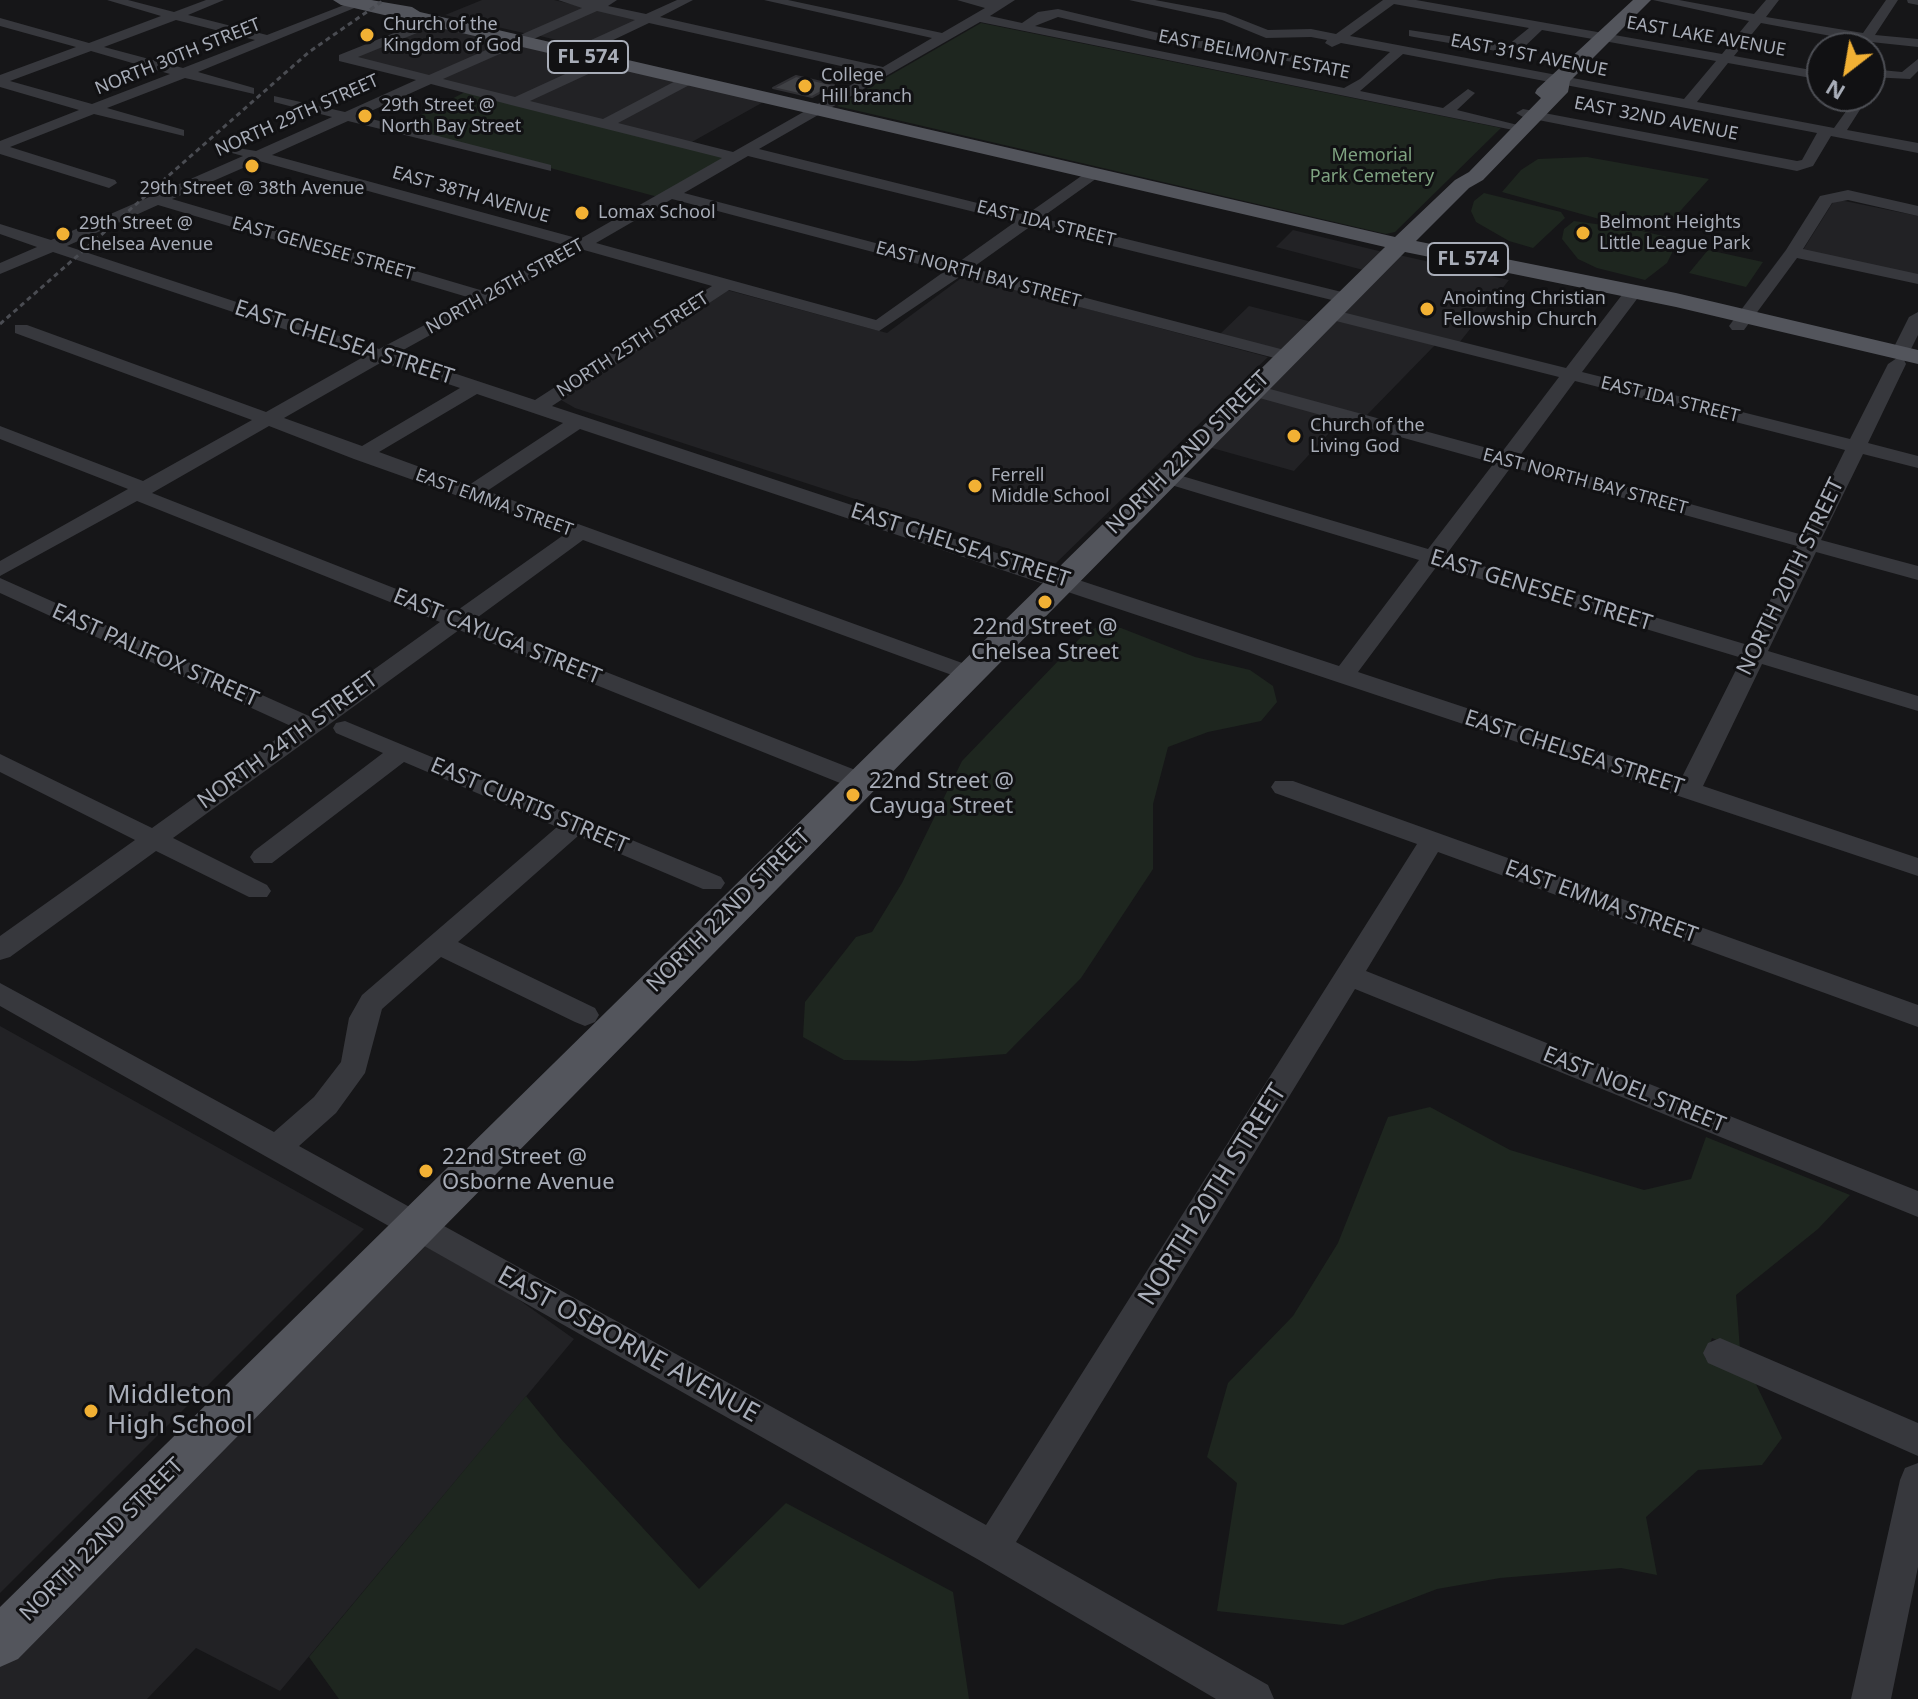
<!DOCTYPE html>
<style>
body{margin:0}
#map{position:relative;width:1918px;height:1699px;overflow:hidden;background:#161618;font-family:"Noto Sans",sans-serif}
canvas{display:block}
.north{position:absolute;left:1806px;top:32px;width:80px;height:80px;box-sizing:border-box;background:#111113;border:2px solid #4d4f55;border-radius:50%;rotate:211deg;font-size:22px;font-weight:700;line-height:32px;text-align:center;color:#a8adb8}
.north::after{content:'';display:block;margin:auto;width:28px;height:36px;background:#f2b134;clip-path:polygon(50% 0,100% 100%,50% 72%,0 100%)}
</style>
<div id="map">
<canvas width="1918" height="1699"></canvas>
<div class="north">N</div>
</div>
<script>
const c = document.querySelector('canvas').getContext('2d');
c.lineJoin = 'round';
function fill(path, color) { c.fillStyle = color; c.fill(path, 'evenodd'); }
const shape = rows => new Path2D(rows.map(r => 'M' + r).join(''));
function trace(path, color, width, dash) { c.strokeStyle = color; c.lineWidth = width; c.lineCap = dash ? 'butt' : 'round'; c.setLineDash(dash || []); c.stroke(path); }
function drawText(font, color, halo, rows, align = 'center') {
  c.font = font + ' "Noto Sans",sans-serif'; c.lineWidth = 6; c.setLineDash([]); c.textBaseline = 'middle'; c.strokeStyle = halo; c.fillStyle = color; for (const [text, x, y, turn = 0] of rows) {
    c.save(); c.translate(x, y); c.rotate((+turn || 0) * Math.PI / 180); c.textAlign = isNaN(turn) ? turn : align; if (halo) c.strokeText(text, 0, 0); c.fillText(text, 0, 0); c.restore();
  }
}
fill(shape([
 [482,0,554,0,588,8,528,34,445,15],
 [595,9,639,19,581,46,536,35],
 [434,24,510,42,429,77,352,58],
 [518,43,597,62,516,99,437,79],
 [605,64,683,80,605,121,524,101],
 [691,82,767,100,690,143,613,123],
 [1835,199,1918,216,1918,275,1803,250],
 [1293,230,1387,253,1367,271,1276,247],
 [1399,255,1509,280,1459,343,1339,312],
 [964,276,1268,357,1055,564,575,408,561,400,727,290,887,333],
 [1249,306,1312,322,1283,352,1219,335],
 [1333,318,1436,344,1365,417,1261,389],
 [1255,395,1342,419,1294,471,1205,446],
 [0,1026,364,1229,0,1593],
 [414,1240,515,1297,574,1339,280,1691,196,1648,147,1699,0,1699,0,1659]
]), '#222225');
fill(shape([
 [981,23,1501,128,1395,232,1386,234,837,106],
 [465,92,728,158,658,197,398,127],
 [1587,157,1709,179,1664,229,1642,231,1671,238,1677,243,1667,263,1645,280,1597,268,1578,259,1562,239,1564,229,1574,221,1639,230,1502,192,1521,170,1538,159],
 [1484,193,1561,212,1565,218,1533,248,1509,241,1476,222,1471,211,1474,201],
 [1708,250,1763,262,1746,287,1689,273],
 [1101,625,1121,628,1195,657,1250,670,1273,686,1277,702,1261,721,1208,732,1168,747,1153,804,1153,869,1081,978,1006,1054,914,1061,844,1060,803,1037,805,1002,856,937,872,932,902,883,962,761,1084,634],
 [1430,1107,1510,1150,1644,1190,1691,1179,1706,1137,1850,1195,1818,1229,1736,1295,1740,1350,1712,1338,1705,1358,1754,1380,1782,1438,1762,1465,1698,1470,1646,1517,1657,1575,1621,1568,1500,1578,1437,1589,1343,1625,1217,1611,1237,1483,1207,1457,1228,1383,1293,1316,1338,1243,1388,1117],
 [526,1396,561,1439,699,1589,786,1503,953,1592,969,1699,339,1699,309,1657]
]), '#1e261f');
const building = shape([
 [796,76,834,85,812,97,773,88,796,76]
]);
fill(building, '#404145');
trace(building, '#303034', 2);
fill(shape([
 [107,0,128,0,174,12,206,0,224,0,188,15,267,35,357,0,374,0,198,72,254,88,254,94,185,78,107,108,184,130,184,136,94,114,10,147,115,180,117,183,109,188,0,154,0,141,79,110,0,87,0,75,76,47,0,26,0,18,89,43,161,16,107,0],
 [176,20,255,40,183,68,104,47,176,20],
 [91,51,170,74,92,104,10,81,91,51],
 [558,0,617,0,608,6,646,14,677,0,693,0,660,17,883,67,932,38,764,0,788,0,942,33,985,8,957,0,1015,0,990,16,1022,23,1038,12,1058,9,1167,35,1308,58,1315,62,1313,65,1167,43,1058,17,1035,26,1344,88,1360,79,1390,52,1341,43,1332,47,1325,43,1327,40,1311,37,1266,38,1222,20,1129,0,1155,0,1225,13,1268,30,1311,29,1336,34,1383,0,1416,0,1722,54,1749,21,1653,0,1679,0,1754,14,1766,0,1779,0,1766,17,1863,33,1886,0,1898,0,1875,35,1918,39,1918,47,1871,42,1867,48,1853,48,1858,41,1761,23,1734,56,1822,72,1822,80,1728,63,1697,102,1834,128,1857,96,1870,94,1847,130,1918,143,1918,153,1831,136,1813,166,1797,171,1523,117,1516,113,1523,109,1797,161,1802,160,1817,133,1403,54,1360,91,1443,108,1468,89,1475,93,1457,110,1530,128,1523,132,980,22,759,149,1026,215,1087,172,1097,172,1097,178,1041,218,1350,294,1350,302,1344,303,1031,226,972,268,1292,352,1295,356,1286,361,961,276,879,331,729,290,552,406,1339,666,1419,560,1158,481,1155,477,1158,473,1172,473,1428,549,1494,463,1245,394,1245,386,1259,386,1502,452,1559,377,1324,318,1324,310,1330,309,1566,368,1628,287,1634,286,1643,291,1582,372,1850,439,1888,364,1897,358,1904,360,1906,364,1868,443,1918,456,1918,468,1863,454,1821,540,1918,566,1918,580,1816,552,1768,651,1918,696,1918,711,1762,664,1703,786,1918,858,1918,876,580,429,487,491,976,668,980,673,968,680,960,678,583,540,474,620,868,775,871,781,868,787,850,787,459,630,173,838,267,885,271,891,267,897,249,897,156,851,10,957,0,960,0,936,135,840,0,772,0,754,152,828,293,727,0,593,0,578,309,716,440,622,137,501,0,576,0,561,128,489,0,439,0,426,143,481,252,420,15,333,15,325,27,325,266,412,365,356,53,252,0,274,0,263,37,247,0,234,0,224,51,240,243,156,232,153,232,147,256,151,332,117,274,102,274,96,345,112,416,80,339,61,339,55,434,17,439,18,439,24,358,57,429,75,582,8,558,0],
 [1394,4,1529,28,1508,45,1409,30,1409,36,1414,37,1508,53,1520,51,1542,30,1716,61,1684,99,1350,36,1394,4],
 [597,11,635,20,578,46,578,52,588,52,649,23,872,73,733,152,618,123,695,82,695,76,685,76,603,119,530,101,610,64,610,58,600,58,515,97,443,79,597,11],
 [431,84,511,105,722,158,580,239,272,155,348,121,551,171,551,165,360,116,431,84],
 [748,156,1015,222,956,264,684,193,748,156],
 [259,161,568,246,487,292,172,199,259,161],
 [672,199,945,271,876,320,596,243,672,199],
 [158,205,474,299,379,349,67,246,158,205],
 [584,250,712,286,535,400,396,354,584,250],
 [382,362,460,388,362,446,284,418,382,362],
 [1575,381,1845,450,1803,535,1519,457,1575,381],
 [477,394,563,423,469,485,379,452,477,394],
 [269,426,354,459,565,534,455,612,152,493,269,426],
 [1511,467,1797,546,1748,645,1446,555,1511,467],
 [1437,566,1742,658,1681,779,1358,672,1437,566],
 [1907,0,1918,0,1918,5,1908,3,1907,0],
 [1918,59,1918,71,1910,79,1870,77,1870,69,1902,72,1918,59],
 [1848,190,1918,206,1918,216,1848,200,1832,203,1803,249,1918,274,1918,284,1797,258,1744,330,1732,330,1729,326,1786,250,1820,196,1848,190],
 [1918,312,1918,335,1909,353,1900,358,1894,357,1891,353,1909,317,1918,312],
 [345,721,721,877,725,883,721,889,703,889,578,836,458,942,595,1008,599,1015,595,1022,585,1026,575,1022,441,957,382,1009,365,1073,336,1113,299,1146,986,1525,1417,844,1275,793,1271,787,1275,781,1293,781,1918,1005,1918,1027,1438,852,1366,971,1918,1191,1918,1217,1355,989,1016,1542,1268,1685,1274,1699,1216,1699,979,1560,0,1006,0,983,274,1132,314,1097,341,1062,349,1018,362,995,557,827,404,762,272,863,254,863,250,857,254,851,383,753,336,733,333,728,336,723,345,721],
 [1720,1338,1918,1423,1918,1456,1708,1363,1703,1353,1708,1343,1720,1338],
 [1918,1463,1918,1567,1891,1699,1851,1699,1900,1480,1905,1468,1918,1463]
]), '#37383d');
fill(shape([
 [333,0,371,0,412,7,420,12,1395,237,1455,180,1469,172,1541,98,1535,93,1537,89,1633,0,1651,0,1570,81,1568,92,1483,180,1469,188,1416,241,1676,293,1918,350,1918,364,1676,307,1405,252,18,1659,0,1667,0,1607,1385,247,341,5,333,0]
]), '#53555c');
trace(shape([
 [0,324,309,52,384,0]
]), '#4a4c52', 3, [5, 4]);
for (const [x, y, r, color] of [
 [367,35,8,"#f2b134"],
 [805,86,8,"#f2b134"],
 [365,116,8,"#f2b134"],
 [252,166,8,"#f2b134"],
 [582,213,8,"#f2b134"],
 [1583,233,8,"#f2b134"],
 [63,234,8,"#f2b134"],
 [1427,309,8,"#f2b134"],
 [1294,436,8,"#f2b134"],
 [975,486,8,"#f2b134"],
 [1045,602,8,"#f2b134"],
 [853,795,8,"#f2b134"],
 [426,1171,8,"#f2b134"],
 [91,1411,8,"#f2b134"]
]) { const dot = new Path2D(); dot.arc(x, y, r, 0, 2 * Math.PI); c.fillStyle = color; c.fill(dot); trace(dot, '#111113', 3); }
drawText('18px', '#a8adb8', '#111113', [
 ["Church of the",383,25],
 ["Kingdom of God",383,46],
 ["College",821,76],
 ["Hill branch",821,97],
 ["29th Street @",381,106],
 ["North Bay Street",381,127],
 ["29th Street @ 38th Avenue",252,189,"center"],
 ["Lomax School",598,213],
 ["Belmont Heights",1599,223],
 ["Little League Park",1599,244],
 ["29th Street @",79,224],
 ["Chelsea Avenue",79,245],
 ["Anointing Christian",1443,299],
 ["Fellowship Church",1443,320],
 ["Church of the",1310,426],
 ["Living God",1310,447],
 ["Ferrell",991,476],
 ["Middle School",991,497]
], 'left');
drawText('18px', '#a8adb8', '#111113', [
 ["EAST LAKE AVENUE",1706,37,10],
 ["EAST BELMONT ESTATE",1254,55,11],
 ["EAST 31ST AVENUE",1529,56,11],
 ["NORTH 30TH STREET",178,57,-22],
 ["NORTH 29TH STREET",297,116,-24],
 ["EAST 32ND AVENUE",1656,119,11],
 ["EAST 38TH AVENUE",471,195,16],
 ["EAST IDA STREET",1046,224,14],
 ["EAST GENESEE STREET",323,249,16],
 ["EAST NORTH BAY STREET",978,275,15],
 ["NORTH 26TH STREET",505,287,-29],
 ["NORTH 25TH STREET",633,345,-33],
 ["EAST IDA STREET",1670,400,14],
 ["EAST NORTH BAY STREET",1585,482,15],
 ["EAST EMMA STREET",494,503,20]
]);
drawText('18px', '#7fa381', '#111113', [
 ["Memorial",1372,156],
 ["Park Cemetery",1372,177]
]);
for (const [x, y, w] of [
 [588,57,80],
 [1468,259,80]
]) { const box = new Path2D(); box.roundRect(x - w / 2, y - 16, w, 32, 6); c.fillStyle = '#111113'; c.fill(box); trace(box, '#a8adb8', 2); }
drawText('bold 20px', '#a8adb8', null, [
 ["FL 574",588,57],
 ["FL 574",1468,259]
]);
drawText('22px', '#a8adb8', '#111113', [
 ["EAST CHELSEA STREET",344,343,18],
 ["NORTH 22ND STREET",1188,453,-45],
 ["EAST CHELSEA STREET",960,546,18],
 ["NORTH 20TH STREET",1791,577,-64],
 ["EAST GENESEE STREET",1541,591,17],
 ["EAST CAYUGA STREET",497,637,22],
 ["EAST PALIFOX STREET",155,656,24],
 ["NORTH 24TH STREET",288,741,-36],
 ["EAST CHELSEA STREET",1574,753,18],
 ["EAST CURTIS STREET",529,806,23],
 ["EAST EMMA STREET",1601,902,20],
 ["NORTH 22ND STREET",729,911,-45],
 ["EAST NOEL STREET",1634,1090,22],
 ["NORTH 22ND STREET",102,1540,-45]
]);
drawText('22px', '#a8adb8', '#111113', [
 ["22nd Street @",1045,628,"center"],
 ["Chelsea Street",1045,653,"center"],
 ["22nd Street @",869,782],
 ["Cayuga Street",869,807],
 ["22nd Street @",442,1158],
 ["Osborne Avenue",442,1183]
], 'left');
drawText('26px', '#a8adb8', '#111113', [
 ["NORTH 20TH STREET",1213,1195,-58],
 ["EAST OSBORNE AVENUE",628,1345,29]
]);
drawText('26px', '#a8adb8', '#111113', [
 ["Middleton",107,1396],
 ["High School",107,1426]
], 'left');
</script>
